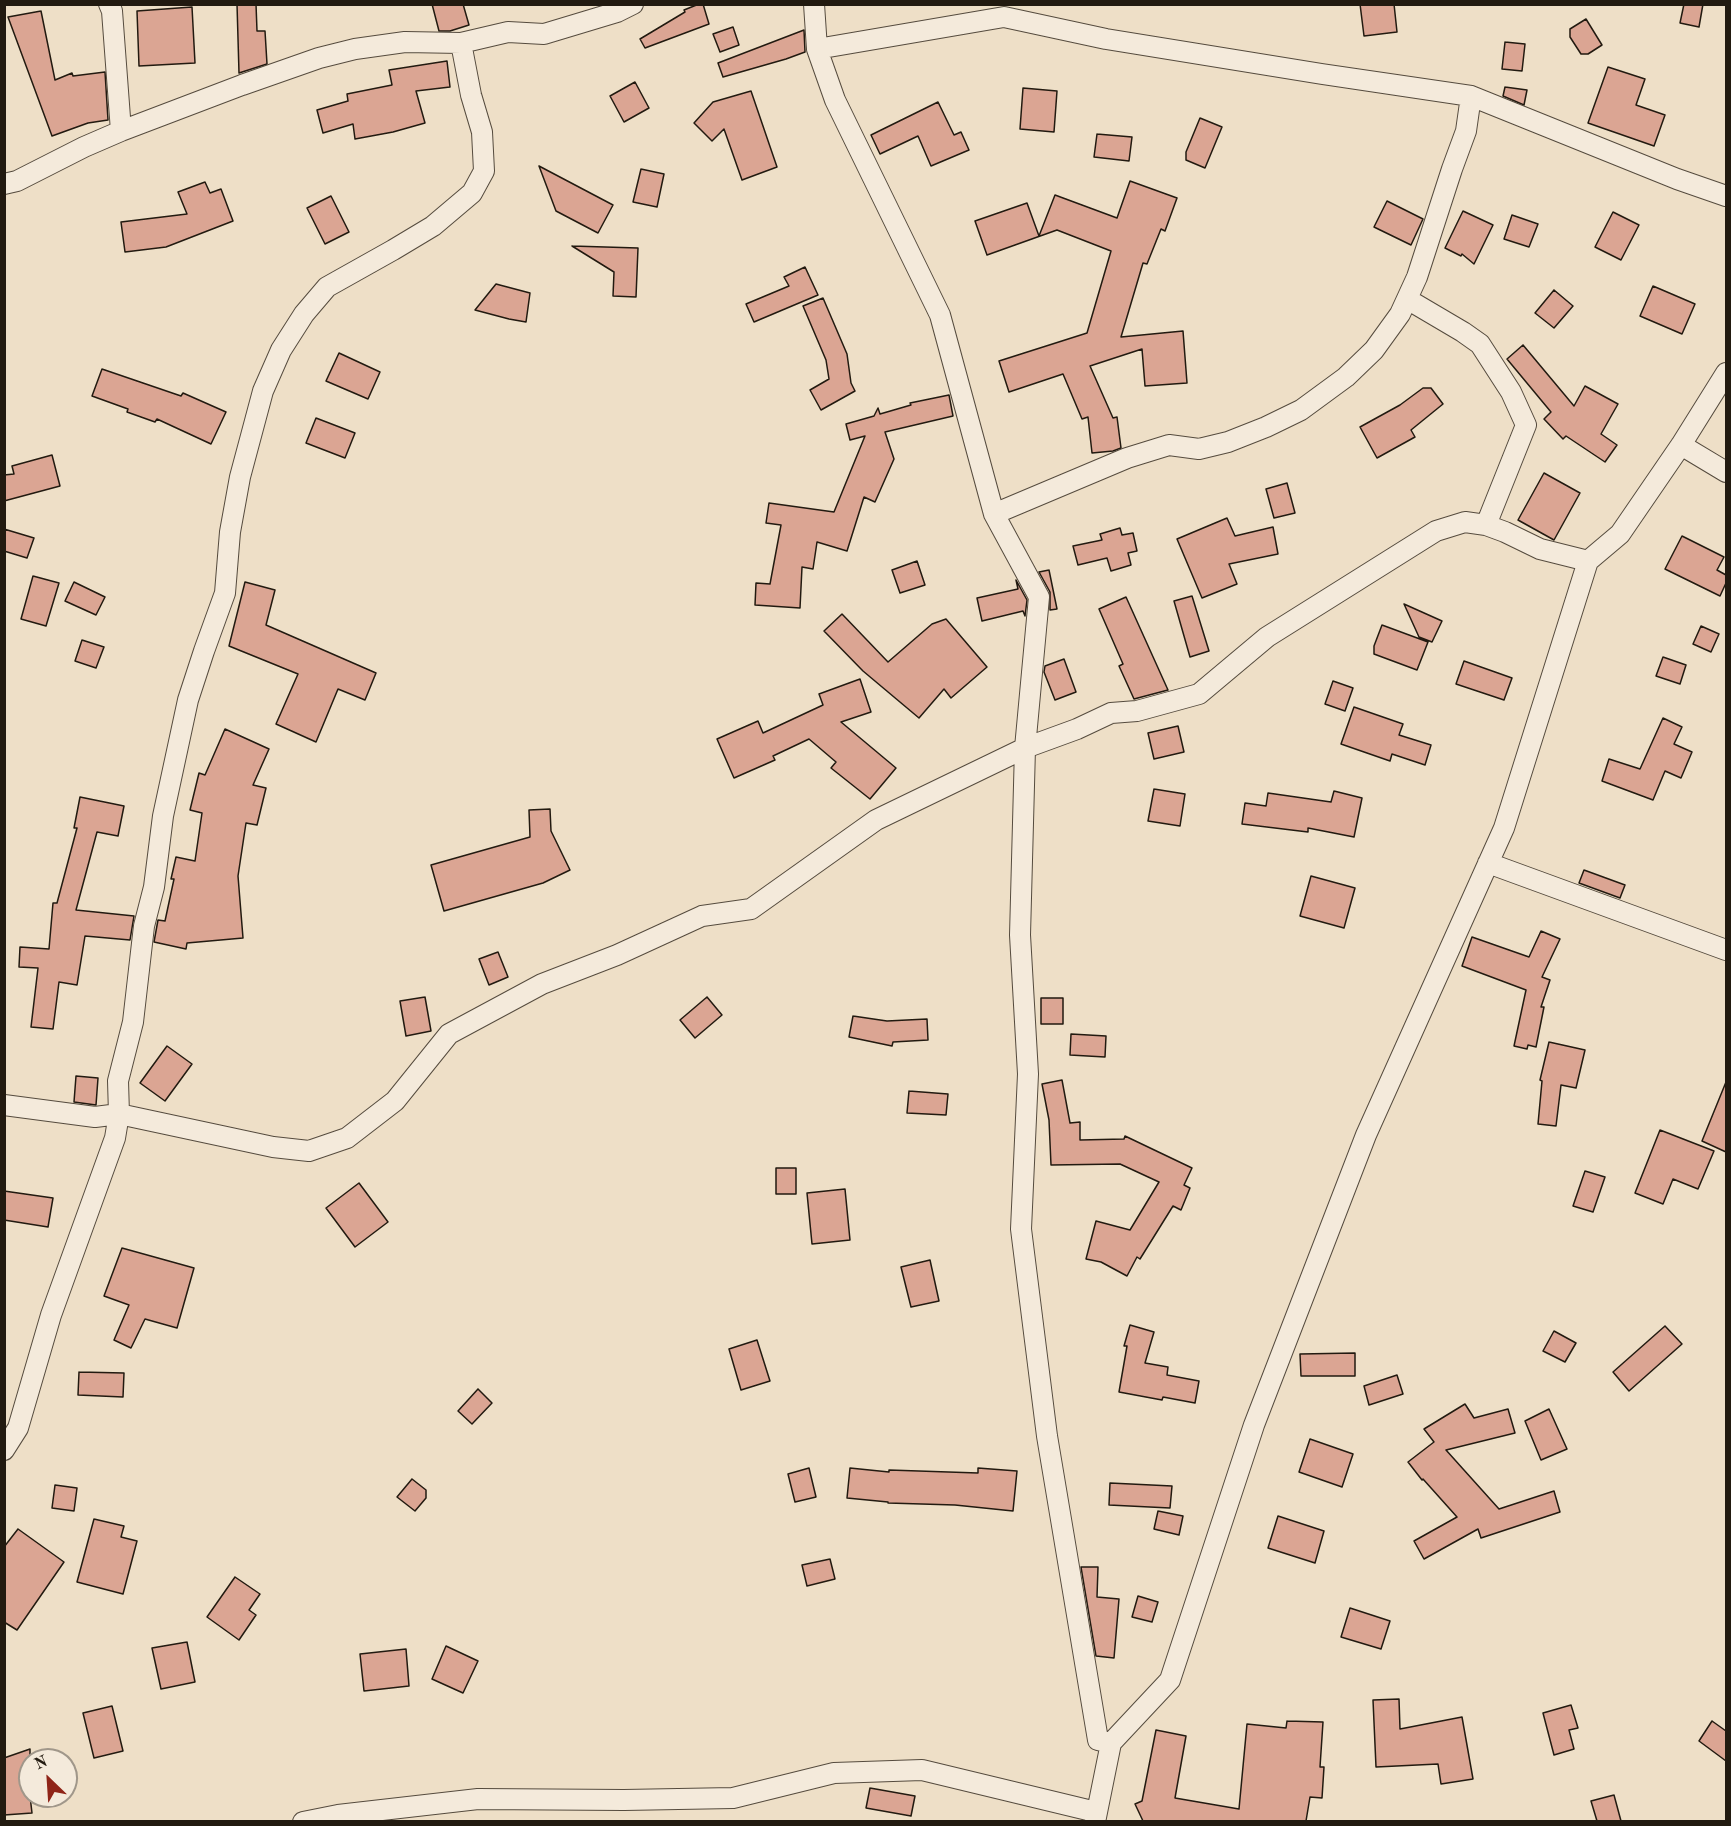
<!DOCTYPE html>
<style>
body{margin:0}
#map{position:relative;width:1731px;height:1826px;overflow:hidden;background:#eedfc7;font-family:"Old Standard TT",serif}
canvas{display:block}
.frame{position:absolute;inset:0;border:6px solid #221a10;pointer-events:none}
.north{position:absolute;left:18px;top:1748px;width:60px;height:60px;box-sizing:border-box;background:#f4eadb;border:2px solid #a0978a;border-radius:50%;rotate:335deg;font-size:16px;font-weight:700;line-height:24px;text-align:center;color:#221a10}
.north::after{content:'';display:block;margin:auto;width:21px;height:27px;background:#8f2418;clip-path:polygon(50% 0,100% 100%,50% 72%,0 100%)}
</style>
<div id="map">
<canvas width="1731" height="1826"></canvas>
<div class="frame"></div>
<div class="north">N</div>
</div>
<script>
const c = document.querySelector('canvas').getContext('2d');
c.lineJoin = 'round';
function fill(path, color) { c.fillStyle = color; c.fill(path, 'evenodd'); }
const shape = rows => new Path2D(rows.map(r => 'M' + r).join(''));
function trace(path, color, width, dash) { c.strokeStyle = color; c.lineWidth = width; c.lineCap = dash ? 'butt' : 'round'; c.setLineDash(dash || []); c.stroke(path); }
const building = shape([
 [237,4,256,4,257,31,265,31,267,64,239,73,237,4],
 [432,4,463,4,469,25,450,31,439,31,432,4],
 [699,4,703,4,709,24,645,48,640,39,685,12,684,10,699,4],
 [1360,4,1394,4,1397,32,1364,36,1360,4],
 [1684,4,1703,4,1699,27,1680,23,1684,4],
 [192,7,195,63,139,66,137,11,192,7],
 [41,11,55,80,72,73,73,76,105,72,108,120,88,123,52,136,8,17,41,11],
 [1586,19,1602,45,1588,54,1581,54,1570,37,1570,29,1586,19],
 [733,27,739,45,720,52,713,34,733,27],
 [804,30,805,52,786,59,723,77,718,63,804,30],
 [1505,42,1525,44,1522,71,1502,69,1505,42],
 [447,61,450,87,416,91,425,123,393,132,355,139,353,124,323,133,317,110,348,101,347,94,392,85,389,70,447,61],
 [1608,67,1645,79,1636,105,1665,115,1654,146,1588,123,1608,67],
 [635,82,649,108,624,122,610,96,635,82],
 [1505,87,1527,90,1524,105,1503,96,1505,87],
 [1023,88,1057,91,1054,132,1020,129,1023,88],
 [751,91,777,167,742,180,724,129,712,141,694,123,713,102,751,91],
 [938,102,954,135,961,132,969,150,931,166,918,136,880,154,871,135,938,102],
 [1200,118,1222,127,1205,168,1186,160,1186,152,1200,118],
 [1097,134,1132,137,1129,161,1094,157,1097,134],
 [539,166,613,205,598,233,556,211,539,166],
 [641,169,664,174,657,207,633,202,641,169],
 [1130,181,1177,198,1165,231,1161,229,1147,264,1143,263,1121,337,1183,331,1187,383,1145,386,1142,349,1090,366,1113,418,1117,417,1121,448,1113,451,1092,453,1088,417,1082,419,1063,374,1009,392,999,361,1087,333,1111,251,1057,230,987,255,975,221,1027,203,1039,236,1055,195,1117,218,1130,181],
 [205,182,210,193,221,189,233,221,166,247,125,252,121,222,187,214,178,192,205,182],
 [331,196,349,232,325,244,307,208,331,196],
 [1387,201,1423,219,1411,245,1374,227,1387,201],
 [1463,211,1493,225,1474,264,1462,254,1461,256,1445,248,1463,211],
 [1613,212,1639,225,1621,260,1595,247,1613,212],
 [1512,215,1538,224,1529,247,1504,239,1512,215],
 [572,246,638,248,636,297,613,296,614,272,572,246],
 [805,267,818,295,754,322,746,304,789,286,784,277,805,267],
 [496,284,530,293,526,322,509,319,475,310,496,284],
 [1653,286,1695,304,1682,334,1640,316,1653,286],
 [1554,290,1573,306,1554,328,1535,313,1554,290],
 [823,298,847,354,851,383,855,391,821,410,810,390,829,379,826,360,803,306,823,298],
 [1523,345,1574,406,1585,386,1618,404,1601,434,1617,445,1605,462,1566,436,1563,439,1544,419,1551,412,1507,359,1523,345],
 [339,353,380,372,368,399,326,381,339,353],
 [102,369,181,396,183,393,226,412,211,444,157,419,155,422,127,412,128,409,92,396,102,369],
 [1423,388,1431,388,1443,404,1411,430,1415,437,1377,458,1360,427,1400,405,1423,388],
 [949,395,953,416,885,432,894,459,875,502,864,497,847,551,817,542,813,569,802,567,800,608,755,605,756,583,770,584,781,525,766,523,769,503,834,512,865,436,850,440,846,424,874,416,878,408,880,414,911,405,910,403,949,395],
 [316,418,355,433,345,458,306,443,316,418],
 [52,455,60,486,4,501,4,475,14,474,12,466,52,455],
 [1544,473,1580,493,1554,540,1518,520,1544,473],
 [1287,483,1295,513,1274,518,1266,489,1287,483],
 [1227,518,1235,536,1273,527,1278,554,1229,564,1237,584,1202,598,1177,539,1227,518],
 [1120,528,1122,535,1133,533,1137,551,1128,553,1131,565,1111,571,1107,558,1078,565,1073,546,1102,540,1100,534,1120,528],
 [4,529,34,538,27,558,4,551,4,529],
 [1682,536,1724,557,1717,570,1726,575,1726,583,1720,596,1665,569,1682,536],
 [917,561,925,585,900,593,892,570,917,561],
 [1049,570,1057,609,1050,610,1050,592,1039,572,1049,570],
 [33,576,59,583,46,626,21,619,33,576],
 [1016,580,1027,600,1025,616,1023,611,982,621,977,598,1018,589,1016,580],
 [74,582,105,597,96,615,65,601,74,582],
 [245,582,275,590,266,625,376,673,365,700,338,689,316,742,276,724,298,674,229,646,245,582],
 [1192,596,1209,651,1190,657,1174,601,1192,596],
 [1126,597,1168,690,1134,699,1119,666,1123,664,1099,609,1126,597],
 [1404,604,1442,621,1432,642,1419,637,1404,604],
 [842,614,888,662,932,624,946,619,987,667,951,698,944,689,919,718,863,671,824,631,842,614],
 [1382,625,1428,642,1417,670,1374,654,1374,646,1382,625],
 [1701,626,1719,634,1711,652,1693,644,1701,626],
 [82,640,104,647,96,668,75,661,82,640],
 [1663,657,1686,665,1680,684,1656,676,1663,657],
 [1064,659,1076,692,1055,700,1044,672,1045,666,1064,659],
 [1464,661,1512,678,1504,700,1456,684,1464,661],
 [860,679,871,712,841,722,896,768,870,799,831,768,836,762,809,739,773,756,775,760,734,778,717,739,758,721,763,733,823,705,819,694,860,679],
 [1333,681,1353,688,1345,711,1325,704,1333,681],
 [1354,707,1403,724,1399,735,1431,745,1425,765,1392,754,1390,761,1341,744,1354,707],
 [1663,718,1682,727,1674,744,1692,752,1681,778,1665,771,1653,800,1602,781,1609,759,1640,769,1663,718],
 [1178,726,1184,752,1154,759,1148,733,1178,726],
 [225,729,269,749,253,785,266,788,257,825,246,823,238,876,243,938,187,943,186,949,154,942,158,920,165,921,174,879,171,879,176,857,195,861,202,813,190,810,199,773,205,775,225,729],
 [1154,789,1185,794,1180,826,1148,821,1154,789],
 [1334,791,1362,798,1354,837,1308,828,1308,832,1242,824,1245,803,1266,806,1268,793,1331,802,1334,791],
 [80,797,124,806,118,836,97,832,76,910,134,916,130,940,85,936,77,985,59,982,53,1029,31,1027,38,968,19,967,20,947,49,949,53,903,57,903,77,828,74,828,80,797],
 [550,809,551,831,570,870,543,883,444,911,431,865,530,837,529,810,550,809],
 [1584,870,1625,885,1620,898,1579,883,1584,870],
 [1311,876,1355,888,1344,928,1300,916,1311,876],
 [1541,931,1560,939,1542,977,1550,980,1541,1007,1544,1007,1536,1047,1528,1045,1527,1049,1514,1046,1526,990,1462,966,1472,937,1529,957,1541,931],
 [498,952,508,977,489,985,479,959,498,952],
 [425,997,431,1031,406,1036,400,1001,425,997],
 [707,997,722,1015,695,1038,680,1020,707,997],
 [1041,998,1063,998,1063,1024,1041,1024,1041,998],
 [853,1016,887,1021,927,1019,928,1040,893,1042,892,1046,849,1037,853,1016],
 [1071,1034,1106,1036,1105,1057,1070,1055,1071,1034],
 [1549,1042,1585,1050,1576,1088,1561,1085,1556,1126,1538,1124,1542,1081,1540,1080,1549,1042],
 [167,1046,192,1064,165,1101,140,1083,167,1046],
 [76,1076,98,1078,96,1105,74,1102,76,1076],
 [1062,1080,1070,1123,1080,1122,1080,1140,1124,1139,1125,1136,1192,1168,1184,1185,1190,1188,1181,1210,1173,1206,1140,1259,1137,1257,1127,1276,1101,1262,1086,1259,1096,1221,1130,1230,1159,1182,1120,1164,1051,1165,1049,1120,1042,1084,1062,1080],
 [1726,1082,1726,1152,1702,1141,1726,1082],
 [909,1091,948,1094,946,1115,907,1113,909,1091],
 [1660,1130,1714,1151,1698,1189,1673,1179,1663,1204,1635,1193,1660,1130],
 [776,1168,796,1168,796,1194,776,1194,776,1168],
 [1585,1171,1605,1177,1593,1212,1573,1206,1585,1171],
 [359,1183,388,1222,355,1247,326,1208,359,1183],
 [845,1189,850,1240,812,1244,807,1193,845,1189],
 [4,1191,53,1198,48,1227,4,1220,4,1191],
 [122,1248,194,1268,177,1328,145,1319,131,1348,114,1340,129,1305,104,1296,122,1248],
 [930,1260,939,1301,911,1307,901,1267,930,1260],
 [1130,1325,1154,1332,1145,1363,1168,1367,1167,1375,1199,1381,1195,1403,1163,1397,1162,1400,1119,1392,1127,1346,1124,1346,1130,1325],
 [1665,1326,1682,1344,1629,1391,1613,1372,1665,1326],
 [1554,1331,1576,1343,1565,1362,1543,1351,1554,1331],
 [757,1340,770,1381,741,1390,729,1349,757,1340],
 [1355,1353,1355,1376,1301,1376,1300,1354,1355,1353],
 [79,1372,124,1373,123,1397,78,1395,79,1372],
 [1397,1375,1403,1394,1369,1405,1364,1386,1397,1375],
 [478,1389,492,1403,472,1424,458,1411,478,1389],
 [1465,1404,1474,1418,1508,1409,1515,1433,1446,1450,1499,1509,1554,1491,1560,1512,1481,1538,1478,1529,1424,1559,1414,1541,1457,1517,1423,1479,1422,1480,1408,1462,1434,1442,1424,1429,1465,1404],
 [1549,1409,1567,1449,1541,1460,1525,1421,1549,1409],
 [1310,1439,1353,1454,1342,1487,1299,1472,1310,1439],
 [809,1468,816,1497,795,1502,788,1474,809,1468],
 [850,1468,889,1472,889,1470,978,1473,978,1468,1017,1471,1013,1511,955,1505,888,1503,888,1502,847,1498,850,1468],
 [412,1479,426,1490,426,1498,415,1511,397,1497,412,1479],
 [1110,1483,1172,1486,1170,1508,1109,1505,1110,1483],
 [55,1485,77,1488,74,1511,52,1508,55,1485],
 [1158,1511,1183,1516,1179,1535,1154,1529,1158,1511],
 [1278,1516,1324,1531,1315,1563,1268,1548,1278,1516],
 [94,1519,124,1526,121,1537,137,1541,123,1594,77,1582,94,1519],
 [18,1529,64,1562,17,1630,4,1622,4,1547,18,1529],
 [830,1559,835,1579,807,1586,802,1565,830,1559],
 [1081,1567,1098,1567,1097,1597,1119,1599,1114,1658,1096,1656,1081,1567],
 [235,1577,260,1594,249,1610,256,1615,239,1640,207,1617,235,1577],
 [1138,1596,1158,1602,1152,1622,1132,1617,1138,1596],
 [1350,1608,1390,1621,1381,1649,1341,1637,1350,1608],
 [187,1642,195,1682,161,1689,152,1648,187,1642],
 [446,1646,478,1661,463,1693,432,1679,446,1646],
 [406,1649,409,1686,364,1691,360,1654,406,1649],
 [1399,1699,1400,1729,1462,1717,1473,1779,1441,1784,1438,1764,1376,1767,1373,1700,1399,1699],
 [1571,1705,1578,1728,1569,1730,1574,1749,1554,1755,1543,1713,1571,1705],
 [112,1706,123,1751,94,1758,83,1713,112,1706],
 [1287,1721,1323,1722,1320,1767,1324,1767,1322,1798,1310,1797,1306,1821,1143,1821,1135,1804,1142,1801,1156,1730,1186,1736,1175,1798,1239,1809,1247,1724,1286,1728,1287,1721],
 [1712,1721,1726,1731,1726,1761,1699,1741,1712,1721],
 [30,1749,30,1796,32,1813,4,1815,4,1758,30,1749],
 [870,1788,915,1796,911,1816,866,1808,870,1788],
 [1614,1795,1621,1821,1597,1821,1591,1801,1614,1795]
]);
fill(building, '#dba593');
trace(building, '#221a10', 1.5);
const minor = shape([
 [814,4,817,49,835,100,940,315,994,514,1039,597,1025,748,1020,935,1028,1074,1021,1229,1047,1436,1098,1740,1111,1743],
 [817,49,1004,17,1106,39,1322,74,1471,96,1677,179,1726,196],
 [121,131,242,85,319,58,355,49,405,42,461,43,508,32,544,34,617,12,633,4],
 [4,184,17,181,84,147,121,131,112,11,109,4],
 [1407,299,1463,332,1480,344,1511,392,1526,425,1486,525],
 [1681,445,1726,472],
 [994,514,1127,458,1169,445,1199,449,1228,442,1266,427,1301,410,1346,377,1374,350,1400,314,1417,277,1452,169,1466,131,1471,96],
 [1488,863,1726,950],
 [4,1105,95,1117,119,1114,118,1081,133,1022,144,926,154,887,163,816,188,700,204,651,225,593,230,532,240,477,263,391,281,350,304,314,327,287,393,250,433,226,472,193,484,171,482,132,471,95,461,43],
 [4,1450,18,1428,51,1315,115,1138,119,1114,273,1147,309,1151,347,1138,395,1101,449,1034,542,984,617,955,702,916,751,909,876,820,1025,748,1077,729,1111,713,1137,711,1199,694,1267,637,1436,531,1465,522,1486,525,1505,532,1540,549,1588,561],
 [303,1822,338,1815,478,1799,624,1800,733,1798,834,1773,922,1770,1096,1812],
 [1095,1822,1111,1743,1170,1680,1254,1425,1366,1135,1504,828,1588,561,1620,534,1681,445,1726,373]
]);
trace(minor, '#554b3e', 22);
trace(minor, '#f4eadb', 20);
</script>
